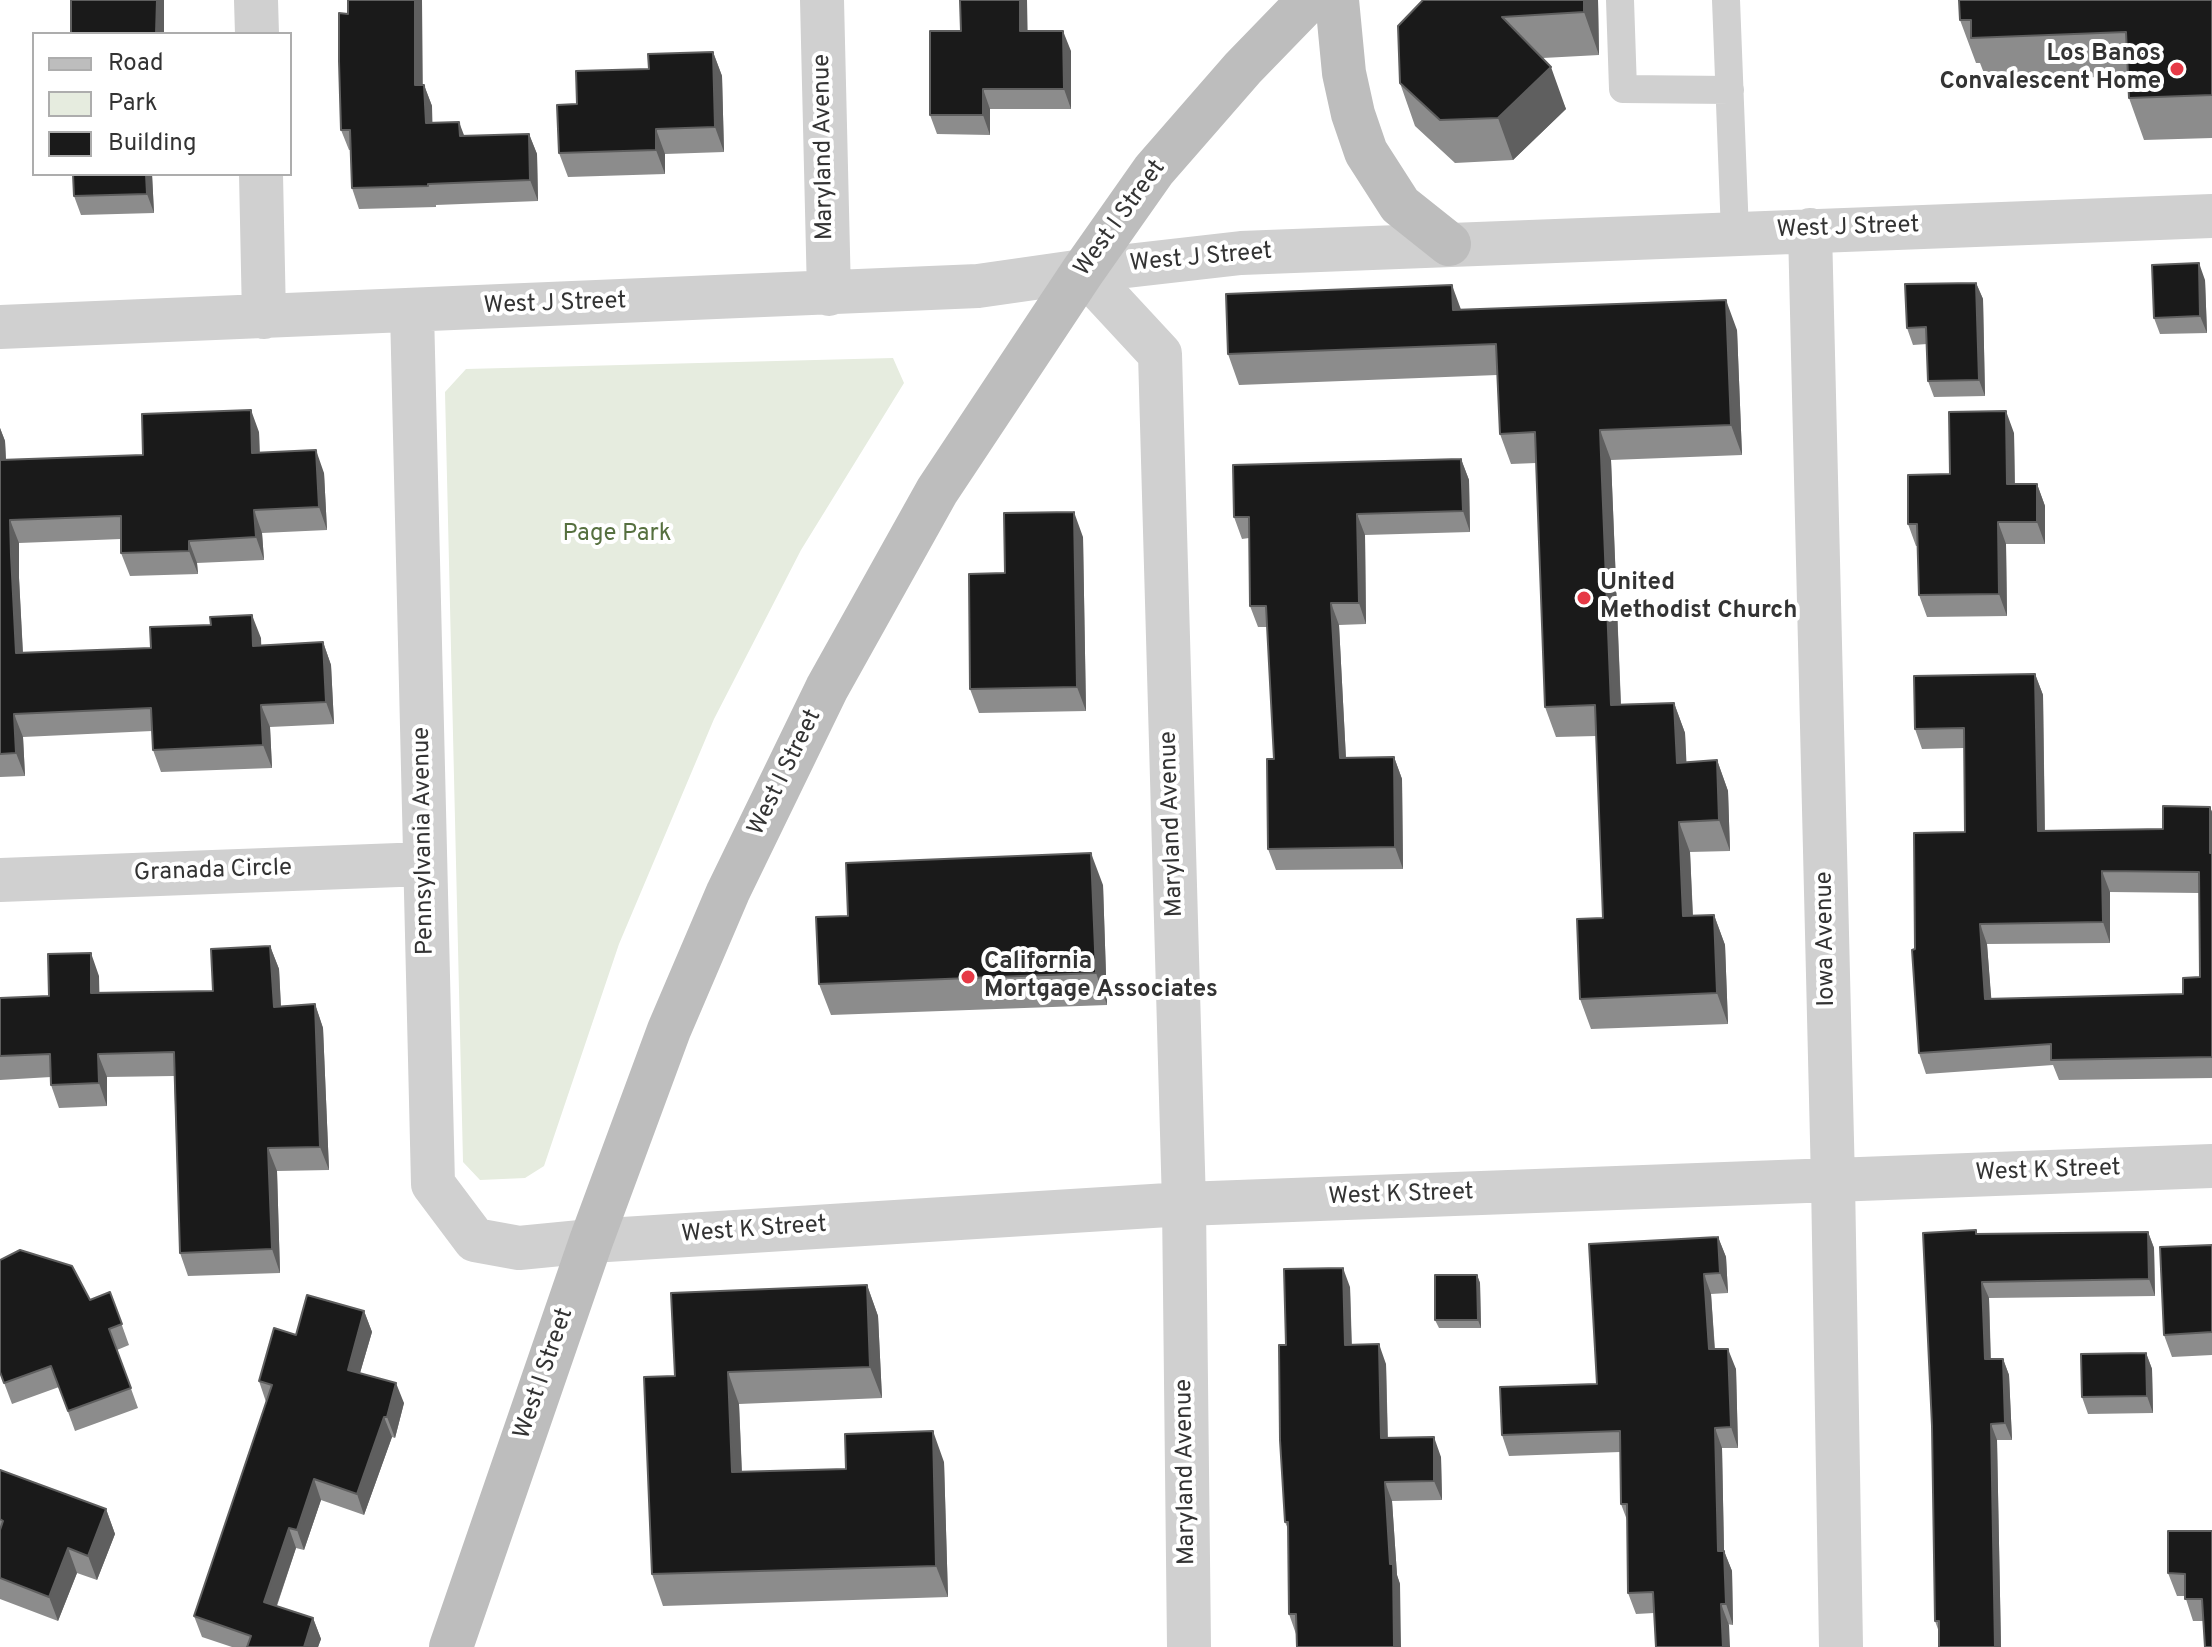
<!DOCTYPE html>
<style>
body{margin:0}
#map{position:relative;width:2212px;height:1647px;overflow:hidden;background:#fff;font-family:Overpass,sans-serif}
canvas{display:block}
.legend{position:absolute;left:32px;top:32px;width:260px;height:144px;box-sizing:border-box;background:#fff;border:2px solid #adadad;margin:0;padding:10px 14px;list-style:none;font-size:24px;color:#333}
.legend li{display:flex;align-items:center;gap:16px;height:40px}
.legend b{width:40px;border:2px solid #adadad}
</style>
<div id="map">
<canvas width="2212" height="1647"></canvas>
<ul class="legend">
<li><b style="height:10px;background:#bdbdbd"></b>Road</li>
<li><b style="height:22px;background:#e6ecdf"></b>Park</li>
<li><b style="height:22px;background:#1a1a1a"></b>Building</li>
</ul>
</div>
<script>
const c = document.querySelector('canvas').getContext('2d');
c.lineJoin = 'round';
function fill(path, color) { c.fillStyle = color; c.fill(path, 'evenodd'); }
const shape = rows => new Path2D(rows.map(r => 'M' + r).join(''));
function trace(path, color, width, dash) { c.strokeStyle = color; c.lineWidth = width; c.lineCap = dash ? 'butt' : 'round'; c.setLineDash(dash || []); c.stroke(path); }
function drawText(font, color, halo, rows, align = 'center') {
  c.font = font + ' Overpass,sans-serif'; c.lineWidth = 8; c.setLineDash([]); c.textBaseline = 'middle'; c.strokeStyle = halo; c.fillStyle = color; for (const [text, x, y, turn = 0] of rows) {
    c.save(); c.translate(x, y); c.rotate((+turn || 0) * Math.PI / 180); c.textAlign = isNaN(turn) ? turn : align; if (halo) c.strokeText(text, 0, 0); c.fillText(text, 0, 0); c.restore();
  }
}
fill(shape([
 [893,358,904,383,801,550,714,719,619,944,544,1166,525,1178,480,1180,463,1162,445,392,466,369]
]), '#e6ecdf');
trace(shape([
 [1620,0,1623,89,1730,90],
 [1726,0,1735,233]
]), '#d0d0d0', 28);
trace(shape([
 [256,0,257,34],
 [822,0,829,294],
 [261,174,264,317],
 [1810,230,1833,1181,1841,1647],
 [1083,271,1160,354,1184,1204,1189,1647],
 [412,311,433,1184,475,1240,519,1248,591,1241,1184,1204,2212,1166],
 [0,327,978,286,1083,271,1241,253,2212,216],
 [0,880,425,864]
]), '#d0d0d0', 44);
trace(shape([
 [1337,0,1344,73,1353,114,1366,152,1400,205,1449,244],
 [451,1647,591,1241,669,1030,728,892,827,688,937,491,1083,271,1154,170,1243,68,1309,0]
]), '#bdbdbd', 44);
fill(shape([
 [960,0,1027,0,1027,31,1071,51,1071,109,990,109,990,135,937,134,930,115,961,31],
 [1423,0,1598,0,1599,55,1543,58,1566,109,1513,160,1455,163,1415,126,1400,83],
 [2212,0,2212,138,2144,140,2129,98,2128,76,1987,81,1980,63,1976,63,1960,20],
 [348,14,423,85,424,85,432,106,432,123,464,136,529,134,537,154,538,201,436,205,436,207,359,209,352,188,351,150,349,150,341,130],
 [713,52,722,76,724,152,665,154,665,174,568,177,559,153,577,104,649,69],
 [73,174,152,174,154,213,81,215,74,196],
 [2205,280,2207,333,2160,334,2154,318],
 [1976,283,1983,299,1985,396,1934,397,1928,381,1927,344,1913,345,1907,328],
 [1461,310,1737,330,1742,455,1611,460,1621,704,1674,703,1685,733,1686,762,1717,760,1728,791,1730,851,1690,852,1693,915,1714,915,1725,945,1728,1024,1591,1029,1580,999,1603,918,1596,736,1556,737,1545,707,1536,463,1511,464,1500,434,1497,375,1239,385,1228,354],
 [0,428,5,441,6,460,143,455,259,432,260,453,324,473,327,530,262,533,264,560,197,563,198,574,130,576,121,553,121,539,19,543,19,578,23,653,151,648,261,638,261,645,323,642,331,665,334,724,270,727,272,768,161,772,153,750,152,731,23,737,25,776,0,777],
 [2014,433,2015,484,2037,484,2045,506,2045,544,2006,544,2007,616,1927,617,1919,595,1918,546,1916,546,1908,524,1950,474],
 [1461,459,1469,480,1470,532,1365,535,1366,624,1339,625,1346,758,1394,757,1402,779,1403,869,1276,870,1268,849,1274,759,1267,627,1258,627,1250,606,1249,538,1242,539,1234,517],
 [1083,537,1086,711,979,713,970,689,1005,573],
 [2035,674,2043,695,2045,831,2163,829,2210,807,2212,812,2212,1078,2059,1080,2053,1065,1926,1074,1919,1053,1915,949,1965,832,1964,748,1922,749,1915,729],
 [2110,892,2199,893,2200,977,2183,994,1991,999,1987,944,2110,943],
 [1103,885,1107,1005,831,1015,819,984],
 [270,946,279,969,281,1006,315,1004,323,1028,329,1170,277,1171,280,1273,188,1276,180,1253,174,1076,107,1077,107,1106,59,1108,51,1085,51,1077,0,1080,0,998,49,996,99,976,99,993,213,991],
 [1976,1230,1977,1234,2148,1232,2154,1248,2155,1296,1989,1298,1991,1359,2003,1359,2009,1375,2012,1440,1997,1440,2001,1647,1939,1647,1939,1632,1935,1621],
 [1718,1237,1726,1257,1728,1293,1711,1294,1715,1349,1736,1369,1738,1448,1722,1448,1724,1551,1732,1571,1733,1625,1654,1613,1636,1614,1628,1593,1627,1520,1621,1504,1620,1452,1509,1456,1502,1435,1597,1384],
 [2212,1245,2212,1355,2172,1357,2164,1335],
 [1477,1275,1480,1283,1481,1328,1439,1328,1435,1320],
 [867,1285,878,1316,882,1398,739,1404,742,1472,846,1469,944,1462,948,1597,663,1606,652,1574,675,1376],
 [1350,1287,1352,1345,1386,1364,1388,1438,1441,1457,1442,1500,1392,1501,1397,1575,1400,1584,1296,1634,1289,1614,1288,1529,1285,1522,1286,1345],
 [110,1292,129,1345,117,1350,138,1408,75,1431,59,1387,12,1404,0,1372,90,1300],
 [364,1311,372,1332,360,1373,404,1403,395,1438,392,1437,364,1515,321,1500,304,1550,296,1548,277,1606,313,1618,321,1639,318,1647,232,1647,202,1637,194,1616,266,1402,259,1381,296,1335],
 [2146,1353,2152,1369,2153,1413,2088,1414,2082,1397],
 [0,1470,106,1509,115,1534,97,1580,77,1573,58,1621,0,1599],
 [2212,1531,2204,1621,2193,1621,2185,1596,2177,1596,2168,1573]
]), '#8c8c8c');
fill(shape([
 [157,0,164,0,164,34,156,34],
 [415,0,422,0,423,106,415,85],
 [1020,0,1027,0,1028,51,1020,31],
 [1584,0,1598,0,1599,55,1584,12],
 [1063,31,1071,51,1071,109,1064,89],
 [713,52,722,76,724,152,715,127],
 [1551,67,1566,109,1513,160,1498,118],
 [424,85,432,106,433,144,426,123],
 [983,89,990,109,990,135,983,115],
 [459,122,467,143,460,136],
 [656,129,665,154,665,174,656,150],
 [529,134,537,154,538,201,530,180],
 [146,174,152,174,154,213,147,194],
 [2199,263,2205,280,2207,333,2200,316],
 [1976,283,1983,299,1985,396,1979,380],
 [1452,285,1463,315,1453,310],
 [1726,300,1737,330,1742,455,1731,425],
 [251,410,259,432,260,476,252,453],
 [2006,411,2014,433,2015,506,2007,484],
 [0,428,5,441,7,483,0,464],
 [1600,430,1611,460,1622,735,1611,705],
 [316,450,324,473,327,530,319,507],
 [1461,459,1469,480,1470,532,1463,511],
 [2037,484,2045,506,2045,544,2037,522],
 [254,510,262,533,264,560,256,537],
 [1074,512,1083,537,1086,711,1077,687],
 [1357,514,1365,535,1366,624,1359,603],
 [10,520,19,543,19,578,24,676,16,653,11,555],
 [1998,522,2006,544,2007,616,1999,594],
 [189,541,197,563,198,574,189,551],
 [1331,603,1339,625,1347,779,1340,758],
 [252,615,261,638,262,668,253,646],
 [323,642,331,665,334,724,326,702],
 [2035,674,2043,695,2045,852,2038,831],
 [1674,703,1685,733,1688,793,1677,763],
 [261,705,270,727,272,768,263,745],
 [14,714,23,737,25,776,16,753],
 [1394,757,1402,779,1403,869,1395,847],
 [1717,760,1728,791,1730,851,1719,820],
 [2210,807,2212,812,2212,858,2210,853],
 [1679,822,1690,852,1694,946,1683,916],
 [1091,853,1103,885,1107,1005,1096,973],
 [2102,871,2110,892,2110,943,2103,922],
 [1714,915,1725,945,1728,1024,1717,993],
 [1980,924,1987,944,1993,1020,1985,999],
 [270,946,279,969,282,1030,274,1007],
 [91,953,99,976,100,1017,91,993],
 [315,1004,323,1028,329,1170,320,1147],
 [98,1054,107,1077,107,1106,99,1083],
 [268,1148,277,1171,280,1273,272,1249],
 [2148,1232,2154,1248,2155,1296,2149,1279],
 [1718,1237,1726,1257,1728,1293,1720,1273],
 [1343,1268,1350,1287,1352,1364,1345,1345],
 [1704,1274,1711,1294,1716,1370,1709,1349],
 [1477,1275,1480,1283,1481,1328,1478,1320],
 [1982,1282,1989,1298,1991,1376,1985,1359],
 [867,1285,878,1316,882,1398,870,1367],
 [364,1311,372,1332,355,1390,348,1370],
 [1379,1344,1386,1364,1388,1458,1381,1438],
 [1728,1349,1736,1369,1738,1448,1731,1427],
 [2146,1353,2152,1369,2153,1413,2147,1396],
 [2003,1359,2009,1375,2012,1440,2005,1423],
 [728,1372,739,1404,743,1503,732,1472],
 [396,1383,404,1403,395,1438,387,1417],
 [384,1417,392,1437,364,1515,357,1494],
 [1991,1424,1997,1440,2001,1647,1995,1647],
 [1715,1428,1722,1448,1724,1551,1732,1571,1733,1625,1726,1604,1718,1551],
 [933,1431,944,1462,948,1597,936,1566],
 [1434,1437,1441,1457,1442,1500,1434,1481],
 [314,1479,321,1500,304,1550,297,1530],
 [1385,1482,1392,1501,1397,1575,1400,1584,1401,1647,1394,1647,1390,1564],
 [106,1509,115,1534,97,1580,88,1556],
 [289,1528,296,1548,271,1622,264,1602],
 [68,1548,77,1573,58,1621,49,1597],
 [1721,1604,1729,1625,1730,1647,1723,1647],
 [313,1618,321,1639,318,1647,304,1647]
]), '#5f5f5f');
const building = shape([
 [71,0,157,0,156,34,71,34,71,0],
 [348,0,415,0,415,85,424,85,426,123,459,122,460,136,529,134,530,180,428,184,428,186,352,188,350,130,341,130,339,61,339,13,348,14,348,0],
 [960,0,1020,0,1020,31,1063,31,1064,89,983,89,983,115,930,115,930,31,961,31,960,0],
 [1423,0,1584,0,1584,12,1502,17,1551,67,1498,118,1440,120,1400,83,1398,26,1423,0],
 [1959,0,2212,0,2212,95,2129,98,2126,32,1971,38,1971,20,1960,20,1959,0],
 [713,52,715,127,656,129,656,150,559,153,557,105,577,104,576,71,649,69,648,54,713,52],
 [73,174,146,174,147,194,74,196,73,174],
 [2199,263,2200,316,2154,318,2152,265,2199,263],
 [1976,283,1979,380,1928,381,1926,327,1907,328,1905,284,1976,283],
 [1452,285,1453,310,1726,300,1731,425,1600,430,1611,705,1674,703,1677,763,1717,760,1719,820,1679,822,1683,916,1714,915,1717,993,1580,999,1577,919,1603,918,1595,705,1545,707,1535,432,1500,434,1496,344,1228,354,1226,294,1452,285],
 [251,410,252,453,316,450,319,507,254,510,256,537,189,541,189,551,121,553,121,516,10,520,11,555,16,653,151,648,150,627,211,625,210,617,252,615,253,646,323,642,326,702,261,705,263,745,153,750,151,708,14,714,16,753,0,754,0,460,143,455,142,414,251,410],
 [2006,411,2007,484,2037,484,2037,522,1998,522,1999,594,1919,595,1917,524,1908,524,1908,475,1950,474,1949,412,2006,411],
 [1461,459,1463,511,1357,514,1359,603,1331,603,1340,758,1394,757,1395,847,1268,849,1267,759,1274,759,1266,606,1250,606,1249,517,1234,517,1233,465,1461,459],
 [1074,512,1077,687,970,689,969,574,1005,573,1004,513,1074,512],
 [2035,674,2038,831,2163,829,2163,806,2210,807,2210,853,2212,853,2212,1057,2051,1060,2051,1044,1919,1053,1912,950,1915,949,1914,833,1965,832,1964,728,1915,729,1914,676,2035,674],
 [2102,871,2199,872,2200,977,2183,978,2183,994,1985,999,1980,924,2103,922,2102,871],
 [1091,853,1096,973,819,984,816,917,848,916,846,863,1091,853],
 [270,946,274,1007,315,1004,320,1147,268,1148,272,1249,180,1253,174,1052,98,1054,99,1083,51,1085,50,1054,0,1056,0,998,49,996,48,954,91,953,91,993,213,991,211,949,270,946],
 [1976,1230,1976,1234,2148,1232,2149,1279,1982,1282,1985,1359,2003,1359,2005,1423,1991,1424,1995,1647,1939,1647,1939,1621,1935,1621,1932,1426,1923,1233,1976,1230],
 [1718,1237,1720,1273,1704,1274,1709,1349,1728,1349,1731,1427,1715,1428,1718,1551,1724,1551,1726,1604,1721,1604,1723,1647,1656,1647,1653,1592,1628,1593,1627,1504,1621,1504,1620,1431,1502,1435,1500,1387,1597,1384,1589,1244,1718,1237],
 [2212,1245,2212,1332,2164,1335,2160,1247,2212,1245],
 [20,1250,72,1266,90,1300,110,1292,122,1324,109,1329,131,1388,68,1411,51,1366,4,1383,0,1372,0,1260,20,1250],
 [1343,1268,1345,1345,1379,1344,1381,1438,1434,1437,1434,1481,1385,1482,1390,1564,1393,1564,1394,1647,1297,1647,1296,1614,1289,1614,1288,1522,1285,1522,1280,1440,1279,1345,1286,1345,1284,1269,1343,1268],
 [1435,1275,1477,1275,1478,1320,1435,1320,1435,1275],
 [867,1285,870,1367,728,1372,732,1472,846,1469,845,1434,933,1431,936,1566,652,1574,644,1377,675,1376,671,1293,867,1285],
 [307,1295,364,1311,348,1370,396,1383,387,1417,384,1417,357,1494,314,1479,297,1530,289,1528,264,1602,313,1618,304,1647,247,1647,251,1636,194,1616,272,1385,259,1381,274,1328,296,1335,307,1295],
 [2146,1353,2147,1396,2082,1397,2081,1354,2146,1353],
 [0,1470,106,1509,88,1556,68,1548,49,1597,0,1578,0,1530,3,1521,0,1519,0,1470],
 [2168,1531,2212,1531,2212,1647,2205,1647,2202,1599,2185,1599,2185,1574,2168,1573,2168,1531]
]);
fill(building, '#1a1a1a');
trace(building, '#5f5f5f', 2);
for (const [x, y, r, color] of [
 [2177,69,8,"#e63946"],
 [1584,598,8,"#e63946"],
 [968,977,8,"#e63946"]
]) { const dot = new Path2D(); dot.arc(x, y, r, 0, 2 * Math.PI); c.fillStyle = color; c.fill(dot); trace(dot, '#fff', 3); }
drawText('bold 24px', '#333', '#fff', [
 ["Los Banos",2161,55,"right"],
 ["Convalescent Home",2161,83,"right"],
 ["United",1600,584],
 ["Methodist Church",1600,612],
 ["California",984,963],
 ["Mortgage Associates",984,991]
], 'left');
drawText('24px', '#333', '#fff', [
 ["Maryland Avenue",825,147,-91],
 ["West I Street",1121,219,-54],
 ["West J Street",1848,229,-2],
 ["West J Street",1201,259,-5],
 ["West J Street",555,305,-2],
 ["West I Street",786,773,-64],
 ["Maryland Avenue",1173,824,-92],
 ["Pennsylvania Avenue",425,841,-91],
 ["Granada Circle",213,872,-2],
 ["Iowa Avenue",1827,939,-91],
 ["West K Street",2048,1172,-2],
 ["West K Street",1401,1196,-2],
 ["West K Street",754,1231,-4],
 ["West I Street",545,1374,-71],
 ["Maryland Avenue",1187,1472,-91]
]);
drawText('24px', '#56703f', '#fff', [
 ["Page Park",617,535]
]);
</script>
